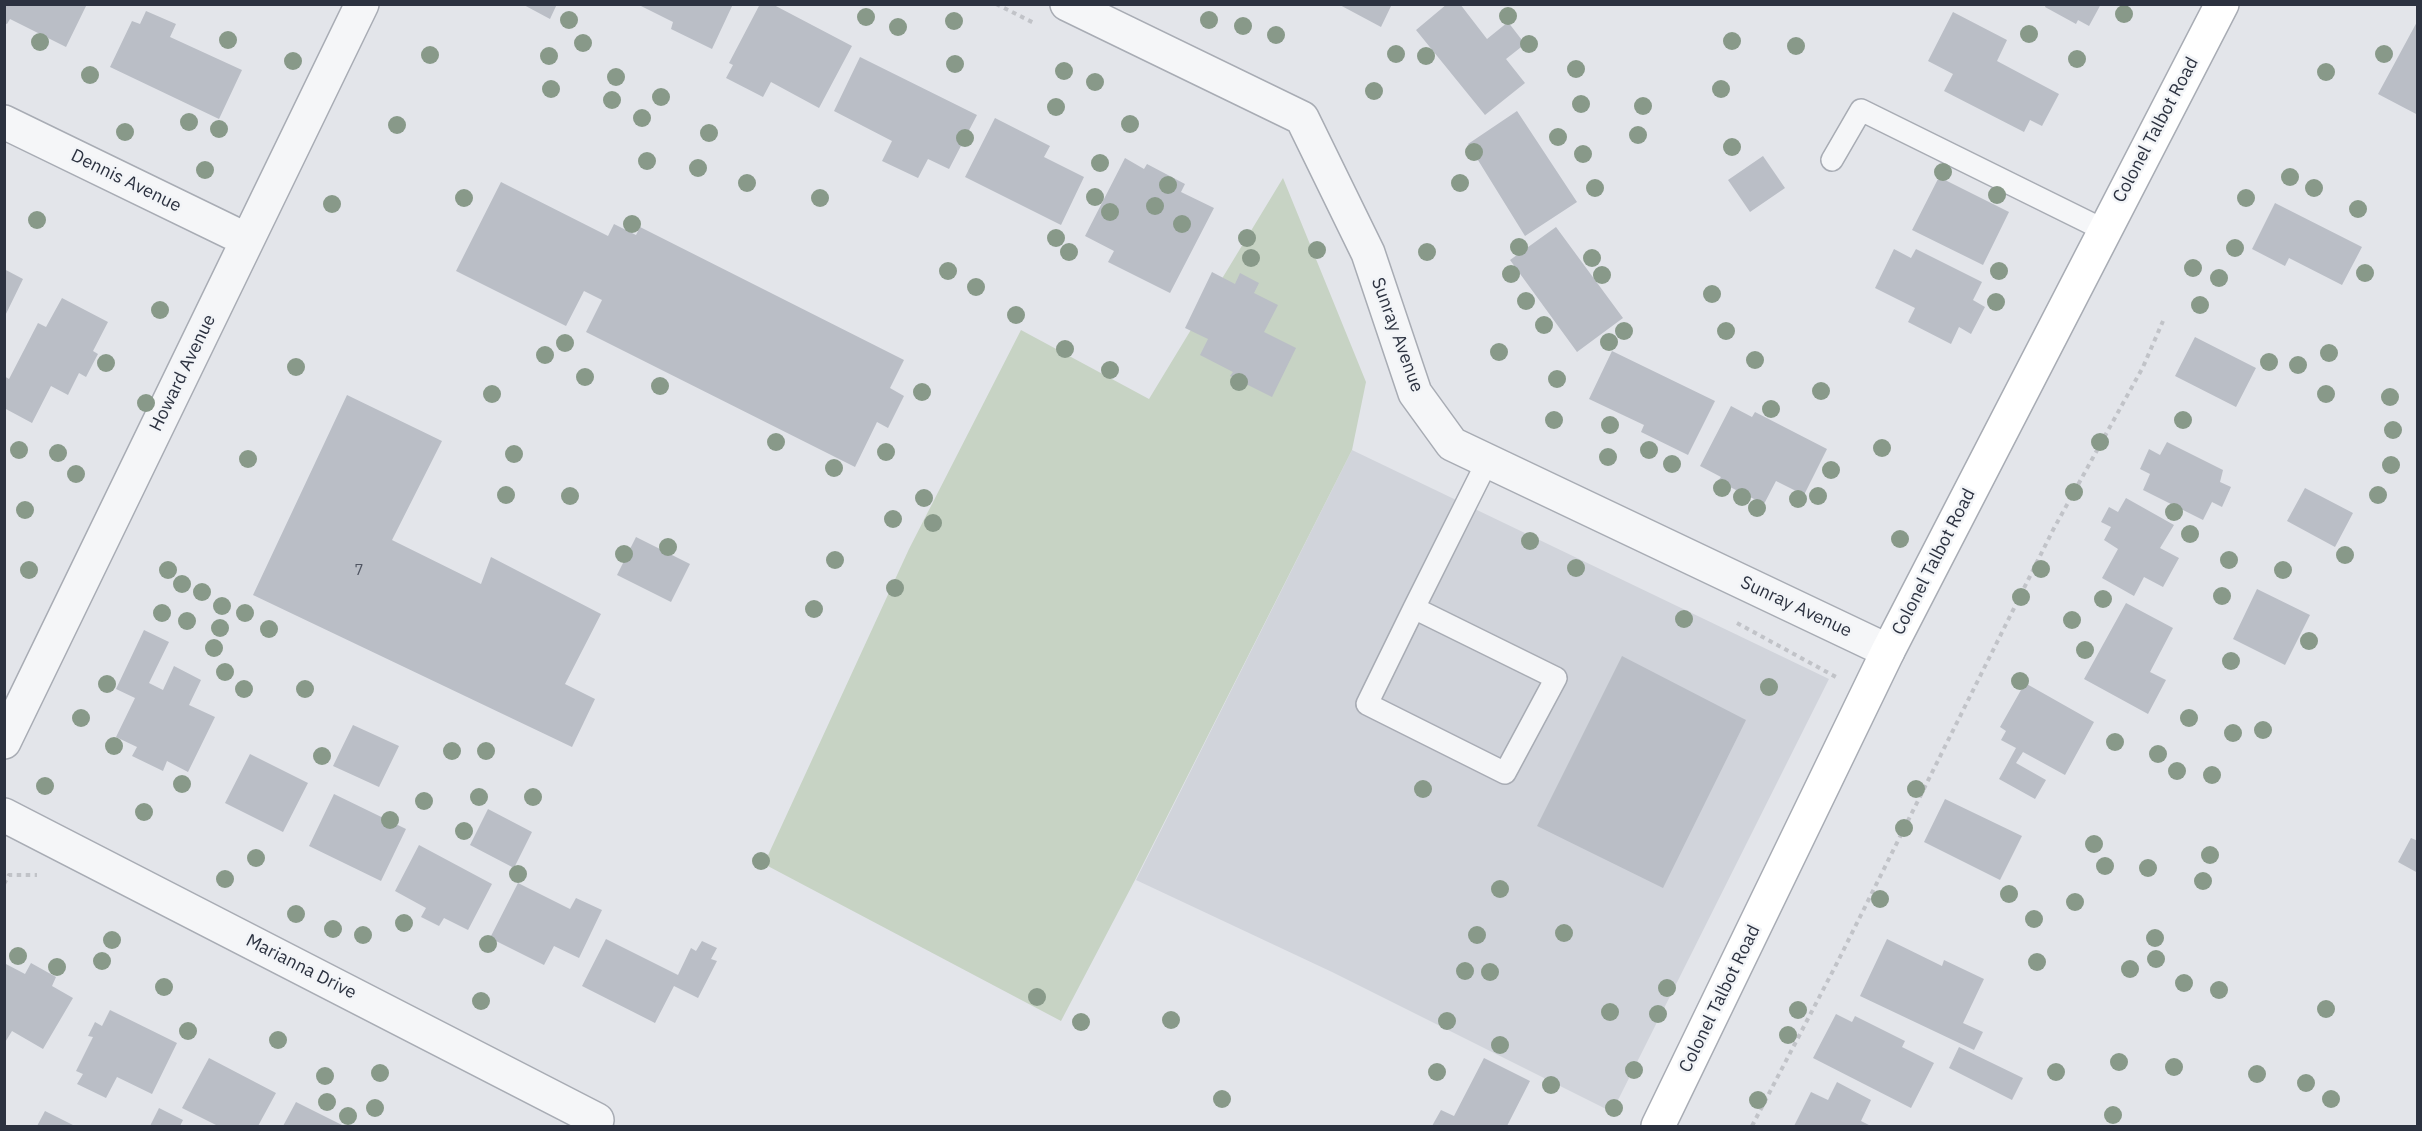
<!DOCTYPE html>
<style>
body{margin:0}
#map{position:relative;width:2422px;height:1131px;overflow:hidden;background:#e3e5ea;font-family:"IBM Plex Sans",sans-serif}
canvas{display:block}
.frame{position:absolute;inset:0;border:6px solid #2c3240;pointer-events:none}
</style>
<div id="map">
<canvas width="2422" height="1131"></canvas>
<div class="frame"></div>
</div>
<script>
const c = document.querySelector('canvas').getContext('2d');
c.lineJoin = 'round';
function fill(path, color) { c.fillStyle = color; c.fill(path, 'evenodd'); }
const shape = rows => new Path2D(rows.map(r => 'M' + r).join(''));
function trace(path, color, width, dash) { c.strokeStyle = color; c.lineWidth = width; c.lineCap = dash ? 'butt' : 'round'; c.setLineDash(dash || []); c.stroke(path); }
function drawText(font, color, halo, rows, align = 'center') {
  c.font = font + ' "IBM Plex Sans",sans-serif'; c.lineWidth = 5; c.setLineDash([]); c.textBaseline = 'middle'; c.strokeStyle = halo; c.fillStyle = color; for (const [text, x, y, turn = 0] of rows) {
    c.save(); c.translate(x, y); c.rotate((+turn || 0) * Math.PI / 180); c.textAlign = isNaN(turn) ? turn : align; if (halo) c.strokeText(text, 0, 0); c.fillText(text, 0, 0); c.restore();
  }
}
fill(shape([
 [1352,450,1829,679,1612,1112,1332,972,1136,880]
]), '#d1d4db');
fill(shape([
 [1283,178,1366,382,1352,450,1135,880,1061,1021,764,864,909,549,1021,330,1149,399]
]), '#c7d3c4');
fill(shape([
 [4,4,87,4,66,47,10,19,7,24,4,23],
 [522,4,557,4,550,19],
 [637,4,733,4,712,49,671,29,673,22],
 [760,4,772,4,852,46,819,108,771,82,763,97,726,78,733,65,729,63],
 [1338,4,1392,4,1381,27],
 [1447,4,1460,4,1487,39,1508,22,1525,44,1506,59,1525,83,1485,115,1416,30],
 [2046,4,2101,4,2089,26,2078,20,2076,24,2045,7],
 [146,11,176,24,170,37,242,70,219,119,110,67,132,21,140,24],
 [1953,12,2007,40,1997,61,2059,94,2042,126,2030,120,2024,132,1944,91,1953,74,1928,61],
 [2418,20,2418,115,2378,94],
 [860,57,977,115,949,169,928,159,918,178,882,161,892,141,834,111],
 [1517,111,1577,202,1525,236,1468,144],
 [995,118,1050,146,1044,157,1084,177,1061,225,965,177],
 [1763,156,1785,188,1750,212,1728,180],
 [1125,158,1144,169,1147,164,1185,184,1181,192,1214,208,1170,293,1108,262,1114,251,1085,236],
 [1939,177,2009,212,1983,265,1912,230],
 [501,182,608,236,614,224,636,235,640,227,904,360,890,388,904,396,888,428,877,422,855,467,586,332,602,300,584,291,566,326,456,271],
 [2275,203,2362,247,2342,285,2289,258,2285,266,2252,249],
 [1556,227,1623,318,1577,352,1510,260],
 [1894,249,1911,258,1916,249,1982,282,1973,300,1985,307,1971,334,1959,327,1951,344,1908,322,1915,308,1875,288],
 [4,269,23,279,4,318],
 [1212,272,1235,284,1240,273,1259,283,1254,293,1278,305,1264,332,1296,348,1272,397,1230,376,1233,372,1200,355,1208,339,1185,328],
 [62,298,108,322,93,351,98,354,86,377,79,373,68,395,51,386,32,423,4,408,4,376,9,379,38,323,46,327],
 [2195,337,2256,368,2236,407,2175,376],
 [1612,351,1715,401,1688,455,1641,432,1644,425,1589,399],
 [347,395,442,441,392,540,481,584,491,557,601,614,565,684,595,699,572,747,253,595],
 [1731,406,1752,417,1755,412,1827,449,1804,495,1776,481,1764,504,1718,481,1721,477,1700,466],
 [2167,442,2223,470,2220,482,2231,487,2222,507,2212,502,2203,520,2143,490,2150,474,2140,469,2149,449,2160,455],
 [2305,488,2353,513,2335,547,2287,521],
 [2126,498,2174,525,2160,548,2179,558,2163,587,2144,577,2134,596,2102,578,2118,549,2104,540,2111,527,2101,522,2109,507,2118,512],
 [636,537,690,564,671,602,617,575],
 [2257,589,2310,615,2285,665,2233,639],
 [2126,603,2173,628,2150,672,2166,680,2148,714,2084,679],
 [144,630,169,642,149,683,163,690,174,666,201,680,189,705,215,717,188,772,167,761,163,771,132,756,137,747,116,737,135,698,116,689],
 [1622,656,1746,720,1663,888,1537,826],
 [2025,683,2094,722,2065,775,2023,752,2016,763,2046,780,2035,799,1999,779,2016,748,2001,740,2006,731,2000,727],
 [353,725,399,746,379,787,333,766],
 [250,754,308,783,283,832,225,803],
 [334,794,406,829,381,881,309,846],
 [1945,799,2022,836,2000,880,1924,842],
 [488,809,532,832,514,868,470,845],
 [2411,838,2418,841,2418,873,2398,862],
 [419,845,492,884,468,930,444,918,439,926,421,917,426,908,395,891],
 [518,883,570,909,576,898,602,910,579,958,554,946,544,965,490,938],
 [606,939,678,975,691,948,696,951,702,941,717,948,711,959,717,961,698,998,674,986,655,1023,582,986],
 [1887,939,1942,966,1944,960,1984,979,1963,1023,1983,1032,1974,1050,1860,996],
 [4,963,25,974,31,963,56,977,52,986,73,998,43,1049,12,1031,4,1044],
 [110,1010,177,1043,152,1094,117,1077,106,1098,77,1084,83,1074,76,1071,93,1037,88,1036,95,1022,102,1026],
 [1836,1014,1852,1022,1855,1016,1905,1041,1902,1047,1934,1063,1911,1108,1813,1058],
 [1959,1047,2023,1078,2012,1100,1949,1068],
 [209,1058,276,1093,258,1126,218,1126,182,1108],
 [1484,1058,1530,1081,1507,1126,1432,1126,1441,1110,1454,1116],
 [1837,1082,1871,1100,1861,1121,1871,1126,1794,1126,1811,1092,1828,1100],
 [296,1102,344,1126,283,1126],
 [159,1108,183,1120,180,1126,150,1126],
 [45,1111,75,1126,37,1126]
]), '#babec6');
const service = shape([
 [1832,160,1861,110,2104,230],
 [1414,608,1556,678,1505,773,1367,704,1414,608,1480,476,1488,461]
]);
const minor = shape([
 [4,122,247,240],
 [4,742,362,4],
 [4,815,597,1120]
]);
const tertiary = shape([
 [1067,4,1302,118,1368,253,1415,393,1452,444,1888,651]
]);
const secondary = shape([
 [1658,1126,1888,651,2222,4]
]);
trace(service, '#a8acb4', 24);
trace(minor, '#a8acb4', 36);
trace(tertiary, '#a8acb4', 36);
trace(secondary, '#a8acb4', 36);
trace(shape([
 [996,4,1036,24],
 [1737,623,1836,677],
 [4,884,9,875,37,875],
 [1752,1126,1836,965,2053,530,2143,367,2163,321]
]), '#c1c3c8', 4, [4.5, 4.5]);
trace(service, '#f5f6f8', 21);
trace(minor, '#f5f6f8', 33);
trace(tertiary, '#f5f6f8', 33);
trace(secondary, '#fff', 33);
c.fillStyle = '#889989';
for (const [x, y] of [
 [2124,14],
 [1508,16],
 [866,17],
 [569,20],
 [1209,20],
 [954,21],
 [1243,26],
 [898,27],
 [2029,34],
 [1276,35],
 [228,40],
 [1732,41],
 [40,42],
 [583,43],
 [1529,44],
 [1796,46],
 [1396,54],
 [2384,54],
 [430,55],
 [549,56],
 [1426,56],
 [2077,59],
 [293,61],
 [955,64],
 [1576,69],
 [1064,71],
 [2326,72],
 [90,75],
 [616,77],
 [1095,82],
 [551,89],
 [1721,89],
 [1374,91],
 [661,97],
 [612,100],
 [1581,104],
 [1643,106],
 [1056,107],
 [642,118],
 [189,122],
 [1130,124],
 [397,125],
 [219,129],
 [125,132],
 [709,133],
 [1638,135],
 [1558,137],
 [965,138],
 [1732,147],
 [1474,152],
 [1583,154],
 [647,161],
 [1100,163],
 [698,168],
 [205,170],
 [1943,172],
 [2290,177],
 [747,183],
 [1460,183],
 [1168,185],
 [1595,188],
 [2314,188],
 [1997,195],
 [1095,197],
 [464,198],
 [820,198],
 [2246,198],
 [332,204],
 [1155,206],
 [2358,209],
 [1110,212],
 [37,220],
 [632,224],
 [1182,224],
 [1056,238],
 [1247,238],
 [1519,247],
 [2235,248],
 [1317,250],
 [1069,252],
 [1427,252],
 [1251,258],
 [1592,258],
 [2193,268],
 [948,271],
 [1999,271],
 [2365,273],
 [1511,274],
 [1602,275],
 [2219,278],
 [976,287],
 [1712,294],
 [1526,301],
 [1996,302],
 [2200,305],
 [160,310],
 [1016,315],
 [1544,325],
 [1624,331],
 [1726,331],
 [1609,342],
 [565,343],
 [1065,349],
 [1499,352],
 [2329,353],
 [545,355],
 [1755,360],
 [2269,362],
 [106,363],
 [2298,365],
 [296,367],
 [1110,370],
 [585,377],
 [1557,379],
 [1239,382],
 [660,386],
 [1821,391],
 [922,392],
 [492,394],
 [2326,394],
 [2390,397],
 [146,403],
 [1771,409],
 [1554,420],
 [2183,420],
 [1610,425],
 [2393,430],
 [776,442],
 [2100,442],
 [1882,448],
 [19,450],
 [1649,450],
 [886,452],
 [58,453],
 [514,454],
 [1608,457],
 [248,459],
 [1672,464],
 [2391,465],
 [834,468],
 [1831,470],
 [76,474],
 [1722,488],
 [2074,492],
 [506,495],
 [2378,495],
 [570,496],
 [1818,496],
 [1742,497],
 [924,498],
 [1798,499],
 [1757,508],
 [25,510],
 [2174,512],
 [893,519],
 [933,523],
 [2190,534],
 [1900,539],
 [1530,541],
 [668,547],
 [624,554],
 [2345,555],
 [835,560],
 [2229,560],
 [1576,568],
 [2041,569],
 [29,570],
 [168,570],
 [2283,570],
 [182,584],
 [895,588],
 [202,592],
 [2222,596],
 [2021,597],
 [2103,599],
 [222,606],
 [814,609],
 [162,613],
 [245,613],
 [1684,619],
 [2072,620],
 [187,621],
 [220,628],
 [269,629],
 [2309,641],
 [214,648],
 [2085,650],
 [2231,661],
 [225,672],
 [2020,681],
 [107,684],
 [1769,687],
 [244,689],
 [305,689],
 [81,718],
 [2189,718],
 [2263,730],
 [2233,733],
 [2115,742],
 [114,746],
 [452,751],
 [486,751],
 [2158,754],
 [322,756],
 [2177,771],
 [2212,775],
 [182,784],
 [45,786],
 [1423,789],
 [1916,789],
 [479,797],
 [533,797],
 [424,801],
 [144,812],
 [390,820],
 [1904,828],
 [464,831],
 [2094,844],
 [2210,855],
 [256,858],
 [761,861],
 [2105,866],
 [2148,868],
 [518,874],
 [225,879],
 [2203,881],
 [1500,889],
 [2009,894],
 [1880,899],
 [2075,902],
 [296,914],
 [2034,919],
 [404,923],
 [333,929],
 [1564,933],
 [363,935],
 [1477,935],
 [2155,938],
 [112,940],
 [488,944],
 [18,956],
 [2156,959],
 [102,961],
 [2037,962],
 [57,967],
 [2130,969],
 [1465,971],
 [1490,972],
 [2184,983],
 [164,987],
 [1667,988],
 [2219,990],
 [1037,997],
 [481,1001],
 [2326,1009],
 [1798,1010],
 [1610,1012],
 [1658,1014],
 [1171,1020],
 [1447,1021],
 [1081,1022],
 [188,1031],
 [1788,1035],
 [278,1040],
 [1500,1045],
 [2119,1062],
 [2174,1067],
 [1634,1070],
 [1437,1072],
 [2056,1072],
 [380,1073],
 [2257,1074],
 [325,1076],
 [2306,1083],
 [1551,1085],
 [1222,1099],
 [2331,1099],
 [1758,1100],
 [327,1102],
 [375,1108],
 [1614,1108],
 [2113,1115],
 [348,1116]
]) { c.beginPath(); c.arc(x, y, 9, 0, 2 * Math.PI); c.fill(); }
drawText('15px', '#505562', null, [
 ["7",359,571]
]);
drawText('18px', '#2c3240', '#f2f4f7', [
 ["Colonel Talbot Road",2156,130,-62],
 ["Dennis Avenue",126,181,26],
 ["Sunray Avenue",1397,335,70],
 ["Howard Avenue",183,373,-64],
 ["Colonel Talbot Road",1934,562,-63],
 ["Sunray Avenue",1796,607,25],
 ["Marianna Drive",301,967,27],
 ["Colonel Talbot Road",1720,999,-64]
]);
</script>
